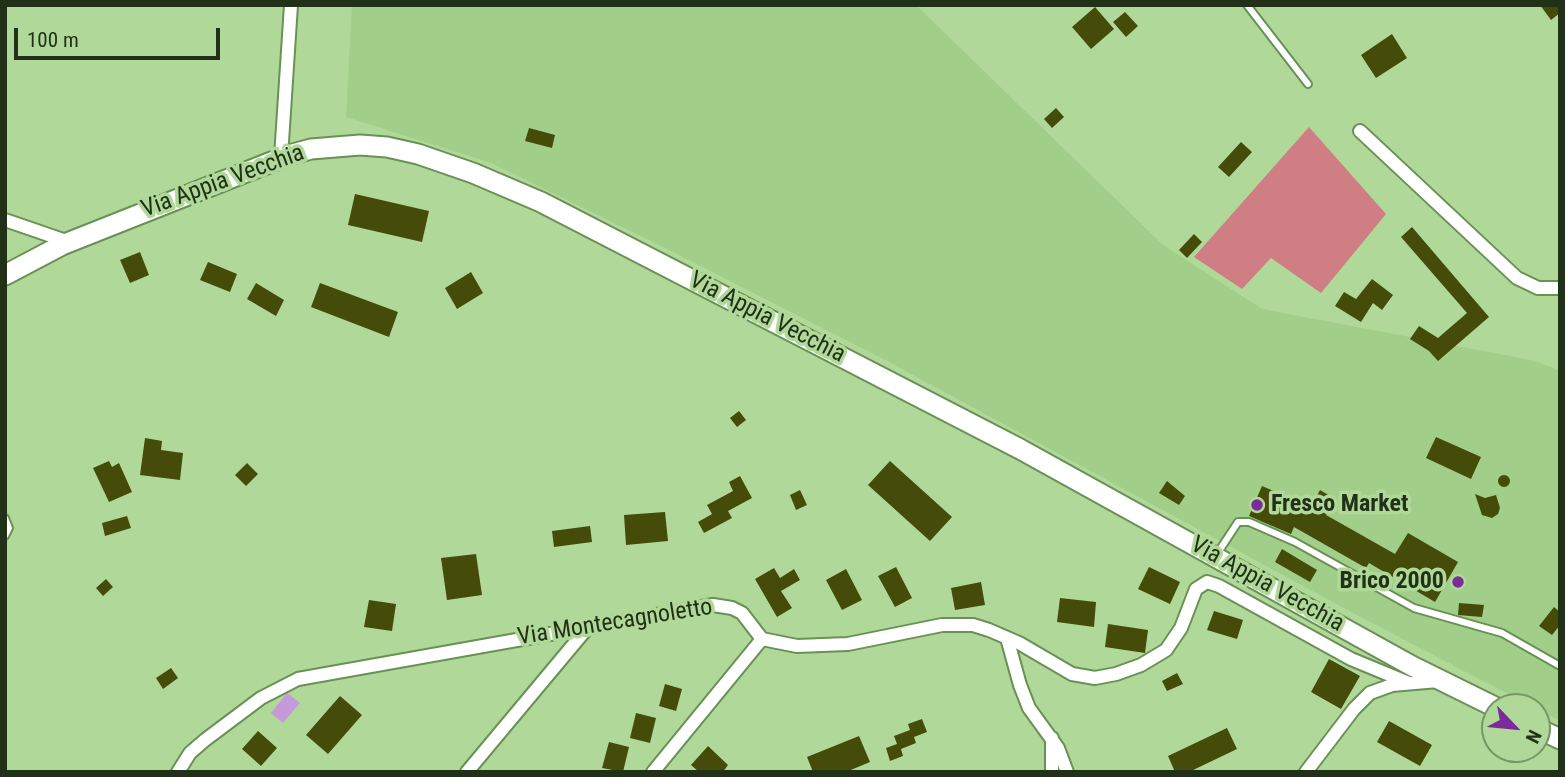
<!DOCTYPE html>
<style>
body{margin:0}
#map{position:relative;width:1565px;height:777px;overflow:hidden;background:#b0d999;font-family:"Roboto Condensed",sans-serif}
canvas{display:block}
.frame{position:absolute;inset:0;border:7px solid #213118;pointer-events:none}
.north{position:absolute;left:1481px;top:693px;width:70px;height:70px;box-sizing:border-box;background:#b0d999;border:2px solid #779665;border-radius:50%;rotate:116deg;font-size:19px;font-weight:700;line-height:28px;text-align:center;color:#213118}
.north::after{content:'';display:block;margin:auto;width:24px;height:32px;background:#7c2b9b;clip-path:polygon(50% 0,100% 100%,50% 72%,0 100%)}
.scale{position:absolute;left:14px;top:28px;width:206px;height:32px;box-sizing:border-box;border:4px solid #213118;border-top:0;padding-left:9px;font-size:21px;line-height:24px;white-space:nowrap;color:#213118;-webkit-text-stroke:5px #b0d999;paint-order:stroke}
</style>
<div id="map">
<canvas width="1565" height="777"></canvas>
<div class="frame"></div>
<div class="north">N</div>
<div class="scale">100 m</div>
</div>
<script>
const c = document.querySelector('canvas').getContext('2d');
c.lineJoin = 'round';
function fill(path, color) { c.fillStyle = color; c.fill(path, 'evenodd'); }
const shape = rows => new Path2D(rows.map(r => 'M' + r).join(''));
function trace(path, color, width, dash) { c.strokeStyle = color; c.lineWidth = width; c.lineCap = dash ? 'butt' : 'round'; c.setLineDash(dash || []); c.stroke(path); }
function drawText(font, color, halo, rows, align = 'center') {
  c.font = font + ' "Roboto Condensed",sans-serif'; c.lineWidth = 7; c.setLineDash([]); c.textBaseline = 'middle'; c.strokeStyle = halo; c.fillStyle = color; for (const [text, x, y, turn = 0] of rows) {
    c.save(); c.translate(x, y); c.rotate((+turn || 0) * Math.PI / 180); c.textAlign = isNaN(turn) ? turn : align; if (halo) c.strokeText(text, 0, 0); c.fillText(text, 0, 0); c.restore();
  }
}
fill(shape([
 [352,5,916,5,1163,245,1262,309,1536,361,1560,371,1560,721,1537,709,1537,707,1533,707,1355,614,889,362,669,250,491,163,346,117]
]), '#a1ce88');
fill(shape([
 [1309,127,1386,214,1321,293,1271,258,1242,289,1194,257]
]), '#cf7e84');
fill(shape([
 [287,693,300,703,283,723,271,713]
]), '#c699db');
fill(shape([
 [1540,5,1560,5,1560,13,1551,20],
 [1095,7,1114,29,1091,49,1072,27],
 [1125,12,1138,26,1126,37,1113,22],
 [1392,34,1407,58,1376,78,1361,55],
 [1056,108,1064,117,1052,128,1044,119],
 [529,128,555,135,552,148,525,141],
 [1241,142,1252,152,1229,177,1218,167],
 [355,194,429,211,422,242,348,225],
 [1412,227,1489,317,1438,361,1429,351,1410,339,1419,326,1438,338,1467,313,1401,237],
 [1194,234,1202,242,1187,258,1179,250],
 [140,252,149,275,130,283,120,260],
 [208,262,237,274,230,292,200,280],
 [471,272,483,293,457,309,445,288],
 [1372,279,1393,295,1382,310,1373,303,1361,322,1335,306,1344,292,1356,299],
 [256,283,284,300,276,316,247,299],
 [320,283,398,312,389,337,311,307],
 [739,411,746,420,737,427,730,418],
 [1436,437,1481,457,1471,479,1426,458],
 [145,438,162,441,161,450,183,453,180,480,140,475],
 [109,461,112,467,119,463,132,492,109,502,93,468],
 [890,461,952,517,930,541,868,485],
 [247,463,258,474,246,486,235,475],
 '1498 481a6 6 0 1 1 12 0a6 6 0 1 1-12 0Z',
 [740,476,752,498,728,511,732,518,704,533,698,522,712,514,707,505,733,491,729,482],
 [1167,481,1185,496,1179,505,1159,493],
 [1262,486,1311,507,1320,490,1335,499,1326,515,1395,554,1408,533,1458,562,1435,602,1369,563,1366,568,1294,527,1291,534,1249,516],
 [800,490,807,505,796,510,790,495],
 [1475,494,1485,498,1496,495,1500,508,1498,514,1492,518,1482,515],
 [665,512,668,541,626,545,624,515],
 [127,516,131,528,105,536,102,523],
 [590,526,592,542,554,547,552,531],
 [1282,549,1317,570,1310,582,1275,562],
 [476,554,482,595,447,600,441,558],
 [896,567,912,598,895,607,878,576],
 [1149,567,1180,582,1170,604,1138,589],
 [774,568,780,578,794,569,800,580,781,591,792,608,777,617,755,579],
 [846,569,862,600,842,610,826,580],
 [106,579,113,587,103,596,96,588],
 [981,582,985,605,955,610,951,588],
 [1060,598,1096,602,1094,627,1057,622],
 [369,600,396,604,392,631,364,627],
 [1459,603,1484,605,1482,617,1458,615],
 [1554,607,1560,612,1560,625,1552,635,1539,626],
 [1214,611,1243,620,1237,639,1207,630],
 [1108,624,1148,630,1145,653,1105,647],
 [1329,659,1360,676,1341,709,1311,692],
 [171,668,178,678,163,689,156,678],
 [1177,673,1183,684,1167,691,1162,681],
 [665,684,682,689,676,711,659,706],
 [340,696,362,715,328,754,306,735],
 [636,713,656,718,650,743,630,738],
 [922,719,927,732,914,737,916,743,901,749,903,756,890,761,886,748,897,744,894,736,910,730,908,724],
 [1389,721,1432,745,1420,766,1377,742],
 [1227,728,1237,749,1189,772,1175,772,1168,756],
 [258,731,277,748,261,766,242,749],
 [859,736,870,762,846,772,813,772,807,757],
 [609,742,629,747,623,772,602,768],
 [708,746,728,765,723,772,699,772,691,765]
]), '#454b09');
const service = shape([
 [1247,5,1308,84],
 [5,518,9,528,5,536],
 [1217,554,1238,522,1249,522,1295,542,1414,608,1502,633,1560,666]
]);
const minor = shape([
 [1360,131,1517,278,1538,288,1560,288],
 [281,157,291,5],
 [5,220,69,242],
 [1007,638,1020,685,1029,708,1058,748,1067,772],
 [1052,738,1052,772],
 [178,772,190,753,205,740,261,698,298,679,713,605,732,608,742,613,762,639,797,646,848,644,942,625,973,625,989,630,1019,643,1072,674,1095,678,1116,674,1141,665,1166,650,1181,628,1196,589,1207,582,1219,586,1351,659,1409,683],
 [467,772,589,626],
 [653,772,762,639],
 [1306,772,1354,709,1370,693,1392,685,1438,681]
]);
const secondary = shape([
 [5,275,62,245,289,155,311,149,360,145,387,147,418,154,473,173,541,202,1020,449,1412,666,1495,707],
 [1537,728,1560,739]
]);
trace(service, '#6a9155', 10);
trace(minor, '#6a9155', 16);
trace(secondary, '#6a9155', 23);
trace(service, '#fff', 6);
trace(minor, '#fff', 12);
trace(secondary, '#fff', 19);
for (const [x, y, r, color] of [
 [1257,505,7,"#7c2b9b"],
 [1458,582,7,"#7c2b9b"]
]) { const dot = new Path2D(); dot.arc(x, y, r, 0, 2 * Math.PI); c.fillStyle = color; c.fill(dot); trace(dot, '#b0d999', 2.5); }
drawText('24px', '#213118', '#b0d999', [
 ["Via Appia Vecchia",223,182,-20],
 ["Via Appia Vecchia",767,318,27],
 ["Via Appia Vecchia",1267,585,29],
 ["Via Montecagnoletto",615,623,-9]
]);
drawText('bold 24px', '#213118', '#b0d999', [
 ["Fresco Market",1271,505],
 ["Brico 2000",1444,582,"right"]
], 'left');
</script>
